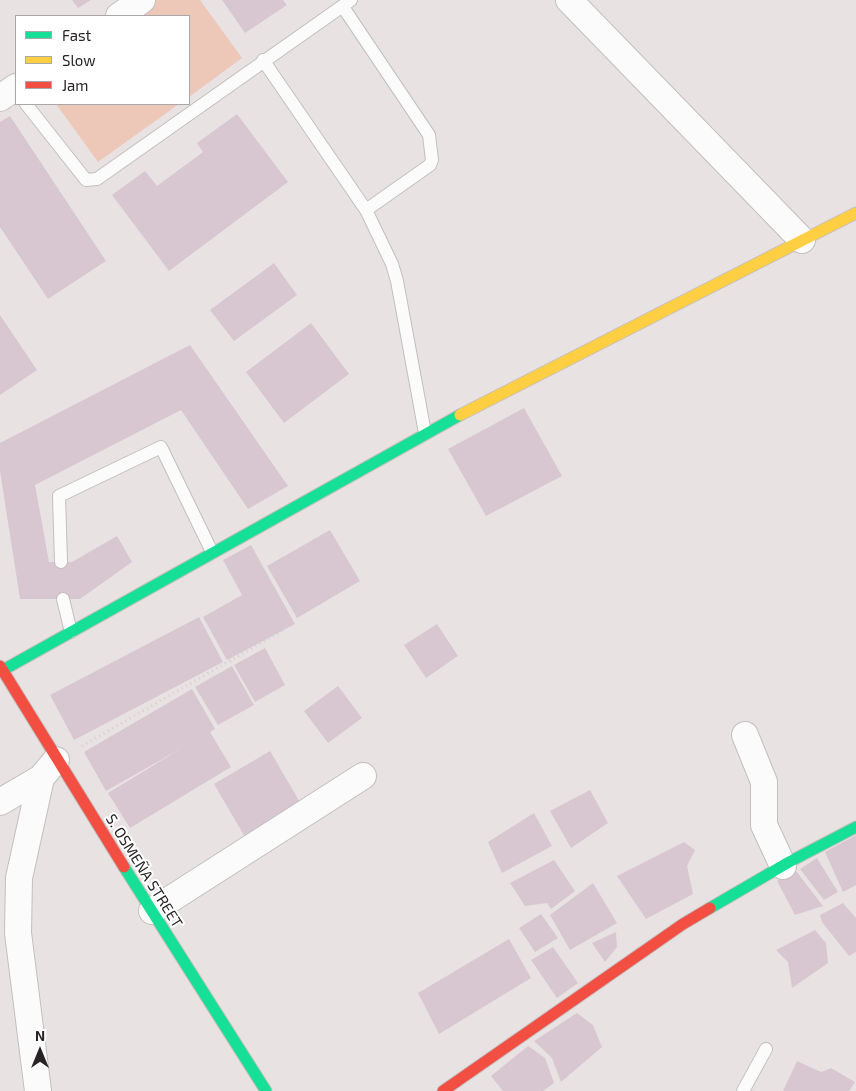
<!DOCTYPE html>
<meta charset="utf-8">
<style>
body{margin:0}
#map{position:relative;width:856px;height:1091px;overflow:hidden;background:#e9e2e3;font-family:"Exo 2",sans-serif}
canvas{display:block}
.legend{position:absolute;left:15px;top:15px;width:175px;height:90px;box-sizing:border-box;background:#fff;border:1px solid #a9a7a7;margin:0;padding:6px 9px;list-style:none;font-size:15px;color:#272324}
.legend li{display:flex;align-items:center;gap:10px;height:25px}
.legend b{width:25px;border:1px solid #a9a7a7}
.north{position:absolute;left:15px;top:1026px;width:50px;height:50px;-webkit-text-stroke:4px #fff;paint-order:stroke;rotate:0deg;font-size:14px;font-weight:700;line-height:20px;text-align:center;color:#272324}
.north::after{content:'';display:block;margin:auto;width:18px;height:22px;background:#272324;clip-path:polygon(50% 0,100% 100%,50% 72%,0 100%)}
</style>
<div id="map">
<canvas width="856" height="1091"></canvas>
<ul class="legend">
<li><b style="height:6px;background:#16e098"></b>Fast</li>
<li><b style="height:6px;background:#ffcf43"></b>Slow</li>
<li><b style="height:6px;background:#f24e42"></b>Jam</li>
</ul>
<div class="north">N</div>
</div>
<script>
const c = document.querySelector('canvas').getContext('2d');
c.lineJoin = 'round';
function fill(path, color) { c.fillStyle = color; c.fill(path, 'evenodd'); }
const shape = rows => new Path2D(rows.map(r => 'M' + r).join(''));
function trace(path, color, width, dash) { c.strokeStyle = color; c.lineWidth = width; c.lineCap = dash ? 'butt' : 'round'; c.setLineDash(dash || []); c.stroke(path); }
function drawText(font, color, halo, rows, align = 'center') {
  c.font = font + ' "Exo 2",sans-serif'; c.lineWidth = 4; c.setLineDash([]); c.textBaseline = 'middle'; c.strokeStyle = halo; c.fillStyle = color; for (const [text, x, y, turn = 0] of rows) {
    c.save(); c.translate(x, y); c.rotate((+turn || 0) * Math.PI / 180); c.textAlign = isNaN(turn) ? turn : align; if (halo) c.strokeText(text, 0, 0); c.fillText(text, 0, 0); c.restore();
  }
}
fill(shape([
 [155,0,200,0,242,58,189,97,189,16,133,16],
 [56,104,179,104,98,162]
]), '#edc8b9');
fill(shape([
 [72,0,91,0,78,8],
 [222,0,283,0,287,5,245,33],
 [237,114,288,182,169,271,112,195,145,171,157,186,203,152,197,143],
 [10,116,106,261,48,299,0,227,0,122],
 [274,263,297,295,234,341,210,310],
 [0,315,37,370,0,395],
 [311,323,349,374,284,423,246,372],
 [190,345,288,486,248,509,181,410,35,485,49,562,72,562,117,536,132,562,80,599,20,599,0,471,0,443],
 [524,408,562,476,486,516,448,449],
 [330,530,360,581,297,618,267,566],
 [251,545,295,624,227,660,203,617,242,595,223,560],
 [199,617,223,662,74,740,50,695],
 [437,624,458,656,426,678,404,645],
 [265,648,285,685,255,702,234,665],
 [232,666,254,705,218,725,195,687],
 [338,686,362,718,328,743,304,711],
 [192,689,215,729,210,732,231,767,130,828,108,793,182,748,106,791,84,752],
 [270,751,301,804,245,837,214,784],
 [590,790,608,823,571,848,550,811],
 [534,813,552,846,502,873,488,842],
 [856,835,856,885,843,892,825,852],
 [684,842,695,850,687,866,693,894,646,919,617,876],
 [817,858,838,892,824,900,800,869],
 [554,860,575,891,551,909,547,903,525,906,510,883],
 [796,871,823,906,795,915,777,881],
 [593,883,617,923,570,950,550,915],
 [843,903,856,918,856,952,849,956,822,922,820,915],
 [541,914,558,938,535,952,519,928],
 [815,930,826,943,828,963,792,988,788,962,776,950],
 [616,932,617,947,605,962,592,943],
 [509,939,531,978,439,1034,418,993],
 [553,947,578,983,557,998,531,960],
 [577,1013,593,1025,602,1047,561,1082,552,1058,534,1041],
 [528,1046,545,1058,554,1083,543,1091,503,1091,491,1076],
 [797,1061,821,1072,831,1068,855,1082,849,1091,783,1091]
]), '#d8c7d0');
const lane = shape([
 [343,7,429,135,432,160,430,165,366,210],
 [263,60,366,210,392,264,397,281,425,433],
 [26,104,86,180,97,179,351,0],
 [61,562,59,496,161,447,212,552],
 [63,599,71,632],
 [743,1091,766,1049]
]);
const street = shape([
 [569,0,802,240],
 [119,16,142,0],
 [0,98,16,87],
 [745,735,764,782,764,825,783,866],
 [0,802,41,778],
 [152,911,363,776],
 [38,1091,18,933,19,878,41,778,56,760]
]);
const fast = shape([
 [3,670,460,415],
 [124,867,266,1091],
 [710,908,789,862,856,827]
]);
const slow = shape([
 [460,415,856,213]
]);
const jam = shape([
 [0,666,124,867],
 [443,1091,683,924,710,908]
]);
trace(lane, '#c3bebf', 14);
trace(street, '#c3bebf', 28);
trace(fast, '#c3bebf', 13);
trace(slow, '#c3bebf', 13);
trace(jam, '#c3bebf', 13);
trace(shape([
 [82,746,285,629]
]), '#d0cecf', 3, [1, 4]);
trace(lane, '#fcfbfb', 12);
trace(street, '#fcfbfb', 26);
trace(fast, '#16e098', 11);
trace(slow, '#ffcf43', 11);
trace(jam, '#f24e42', 11);
drawText('15px', '#272324', '#fff', [
 ["S. OSMEÑA STREET",144,871,58]
]);
</script>
